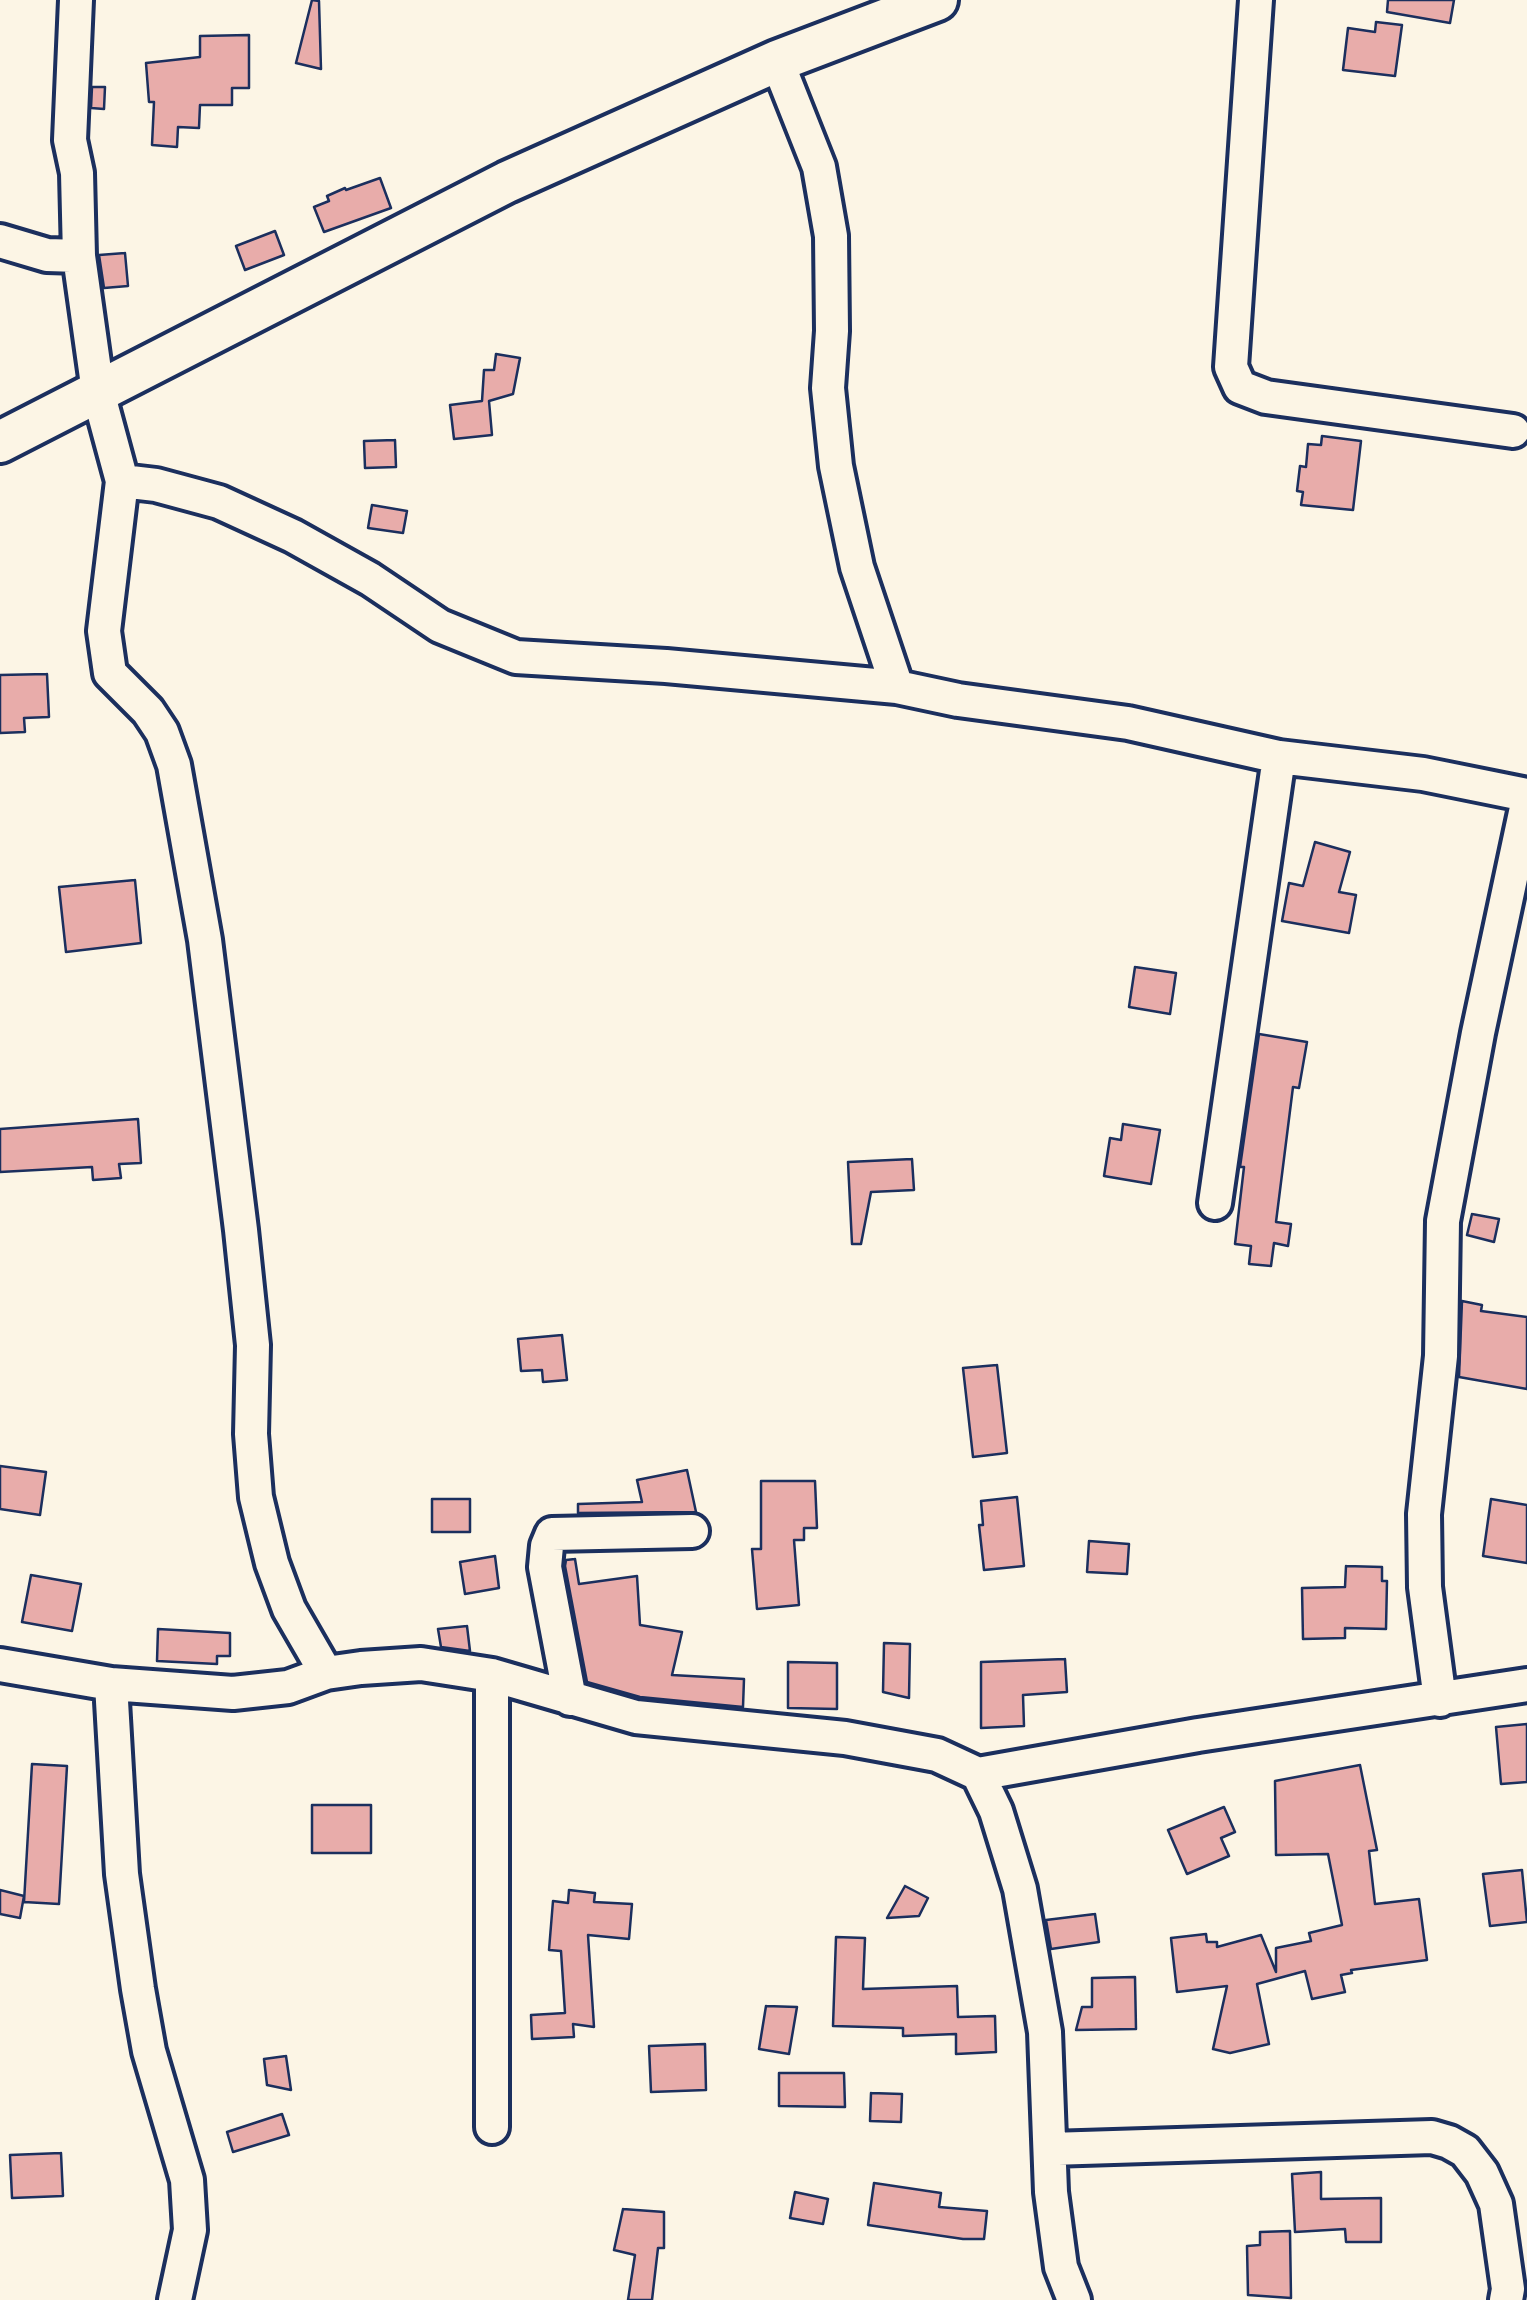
<!DOCTYPE html>
<style>
body{margin:0}
canvas{display:block;background:#fcf5e5}
</style>
<canvas width="1527" height="2300"></canvas>
<script>
const c = document.querySelector('canvas').getContext('2d');
c.lineJoin = 'round';
function fill(path, color) { c.fillStyle = color; c.fill(path, 'evenodd'); }
const shape = rows => new Path2D(rows.map(r => 'M' + r).join(''));
function trace(path, color, width, dash) { c.strokeStyle = color; c.lineWidth = width; c.lineCap = dash ? 'butt' : 'round'; c.setLineDash(dash || []); c.stroke(path); }
const building = shape([
 [312,0,319,1,321,69,296,63,312,0],
 [1388,0,1454,0,1450,23,1387,12,1388,0],
 [1376,22,1402,25,1395,76,1343,70,1348,28,1375,32,1376,22],
 [249,35,249,88,232,88,232,105,200,105,199,128,178,127,177,147,152,145,154,102,149,102,146,63,200,57,200,36,249,35],
 [92,87,105,87,104,109,91,108,92,87],
 [380,178,391,208,324,232,314,207,329,201,327,196,345,188,346,190,380,178],
 [275,231,284,255,245,270,236,246,275,231],
 [125,253,128,286,104,288,99,255,125,253],
 [496,354,520,358,513,394,489,401,492,435,454,439,450,405,482,401,484,370,494,370,496,354],
 [1322,436,1361,441,1353,510,1301,505,1303,492,1297,491,1300,466,1306,467,1308,444,1321,445,1322,436],
 [395,440,396,467,365,468,364,441,395,440],
 [372,505,407,511,403,533,368,528,372,505],
 [47,674,49,717,24,718,25,732,0,733,0,675,47,674],
 [1315,842,1350,852,1339,892,1356,895,1349,933,1282,921,1289,883,1303,886,1315,842],
 [135,880,141,943,66,952,59,887,135,880],
 [1135,967,1176,973,1170,1014,1129,1007,1135,967],
 [1259,1034,1307,1042,1299,1088,1293,1087,1276,1222,1291,1224,1288,1246,1274,1243,1271,1266,1249,1264,1251,1246,1235,1244,1244,1167,1240,1167,1259,1034],
 [138,1119,141,1163,119,1164,121,1178,93,1180,92,1167,0,1172,0,1129,138,1119],
 [1123,1124,1160,1130,1151,1184,1104,1176,1110,1138,1121,1140,1123,1124],
 [912,1159,914,1190,871,1192,861,1244,852,1244,848,1162,912,1159],
 [1472,1214,1499,1219,1494,1242,1467,1235,1472,1214],
 [1462,1301,1482,1305,1481,1311,1527,1317,1527,1389,1459,1377,1462,1301],
 [562,1335,567,1380,543,1382,542,1370,521,1371,518,1339,562,1335],
 [997,1365,1007,1453,973,1457,963,1368,997,1365],
 [0,1466,46,1472,40,1515,0,1509,0,1466],
 [687,1470,696,1512,578,1513,578,1504,642,1502,637,1480,687,1470],
 [761,1481,815,1481,817,1528,804,1528,804,1540,794,1540,799,1605,757,1609,752,1549,761,1549,761,1481],
 [1017,1497,1024,1566,984,1570,979,1525,983,1525,981,1501,1017,1497],
 [432,1499,470,1499,470,1532,432,1532,432,1499],
 [1491,1499,1527,1505,1527,1563,1483,1556,1491,1499],
 [1089,1541,1129,1544,1127,1574,1087,1572,1089,1541],
 [495,1556,499,1588,465,1594,460,1562,495,1556],
 [575,1559,579,1584,637,1576,640,1625,682,1632,672,1675,744,1679,743,1707,640,1697,587,1682,565,1566,566,1560,575,1559],
 [1346,1566,1382,1567,1382,1581,1387,1581,1386,1629,1345,1628,1345,1638,1303,1639,1302,1588,1345,1587,1346,1566],
 [31,1575,81,1584,72,1631,22,1622,31,1575],
 [467,1626,470,1651,441,1647,438,1629,467,1626],
 [158,1629,230,1633,230,1656,217,1656,217,1664,157,1661,158,1629],
 [884,1643,910,1644,909,1698,883,1692,884,1643],
 [1065,1659,1067,1692,1023,1695,1024,1726,981,1728,981,1662,1065,1659],
 [788,1662,837,1663,837,1709,788,1708,788,1662],
 [1527,1724,1527,1782,1501,1784,1496,1727,1527,1724],
 [32,1764,67,1766,59,1904,24,1902,32,1764],
 [1360,1765,1377,1850,1369,1851,1375,1904,1419,1899,1427,1960,1351,1970,1352,1973,1341,1975,1345,1992,1312,1999,1305,1971,1257,1984,1269,2044,1230,2053,1213,2049,1227,1986,1177,1992,1171,1938,1206,1934,1207,1942,1217,1942,1217,1947,1261,1935,1276,1972,1276,1948,1311,1941,1309,1933,1342,1925,1328,1854,1276,1855,1275,1781,1360,1765],
 [312,1805,371,1805,371,1853,312,1853,312,1805],
 [1224,1807,1235,1832,1221,1838,1229,1856,1187,1874,1168,1830,1224,1807],
 [1522,1870,1527,1922,1490,1926,1483,1874,1522,1870],
 [905,1886,928,1898,919,1916,887,1918,905,1886],
 [0,1890,24,1896,20,1918,0,1914,0,1890],
 [569,1890,595,1893,594,1902,632,1904,629,1939,588,1935,594,2027,573,2024,574,2037,532,2039,531,2015,565,2013,561,1951,549,1950,553,1901,568,1903,569,1890],
 [1095,1914,1099,1942,1051,1949,1046,1920,1095,1914],
 [836,1937,865,1938,863,1989,957,1986,958,2017,995,2016,996,2052,956,2054,956,2034,903,2036,903,2028,833,2026,836,1937],
 [1135,1977,1136,2029,1076,2030,1082,2007,1092,2007,1092,1978,1135,1977],
 [766,2006,797,2007,789,2054,759,2049,766,2006],
 [705,2044,706,2090,651,2092,649,2046,705,2044],
 [286,2056,291,2090,267,2085,264,2059,286,2056],
 [779,2073,844,2073,845,2107,779,2106,779,2073],
 [871,2093,902,2094,901,2122,870,2121,871,2093],
 [282,2114,289,2135,233,2152,227,2132,282,2114],
 [61,2153,63,2196,12,2198,10,2155,61,2153],
 [1321,2172,1321,2199,1381,2198,1381,2242,1346,2242,1345,2229,1295,2232,1292,2174,1321,2172],
 [874,2183,941,2193,939,2207,987,2211,984,2239,963,2239,868,2225,874,2183],
 [795,2192,828,2199,823,2224,790,2218,795,2192],
 [623,2209,664,2212,664,2248,658,2248,652,2300,628,2300,635,2255,614,2250,623,2209],
 [1290,2231,1291,2298,1248,2295,1247,2246,1260,2245,1260,2232,1290,2231]
]);
fill(building, '#e8acaa');
trace(building, '#1b2f5e', 2.5);
const minor = shape([
 [76,0,70,140,77,173,79,256,98,392,122,481,156,485,219,502,293,536,370,579,440,626,516,657,666,666,897,687,958,700,1128,723,1279,757,1423,774,1527,795],
 [1256,0,1231,367,1240,387,1266,397,1513,431],
 [777,61,819,167,831,236,832,331,828,388,836,466,857,567,897,687],
 [0,241,47,255,79,256],
 [122,481,104,631,110,673,148,711,162,732,174,765,205,940,241,1230,253,1345,251,1434,256,1497,272,1563,289,1609,326,1673],
 [1215,1203,1279,757],
 [0,1665,111,1684,233,1693,288,1687,326,1673,361,1668,421,1664,492,1675,636,1717,845,1738,937,1755,978,1774,1198,1735,1527,1685],
 [492,1675,492,2127],
 [111,1684,122,1874,138,1989,149,2051,187,2180,190,2230,175,2300],
 [570,1699,545,1567,547,1546,552,1534,692,1531],
 [1440,1700,1425,1587,1424,1514,1441,1356,1443,1221,1478,1033,1527,803],
 [978,1774,996,1811,1020,1889,1045,2032,1051,2192,1061,2267,1074,2300],
 [1050,2149,1432,2137,1449,2142,1465,2151,1482,2173,1496,2204,1508,2289,1506,2300]
]);
const major = shape([
 [0,442,507,182,777,61,937,0]
]);
trace(minor, '#1b2f5e', 40);
trace(major, '#1b2f5e', 48);
trace(minor, '#fcf5e5', 32);
trace(major, '#fcf5e5', 40);
</script>
